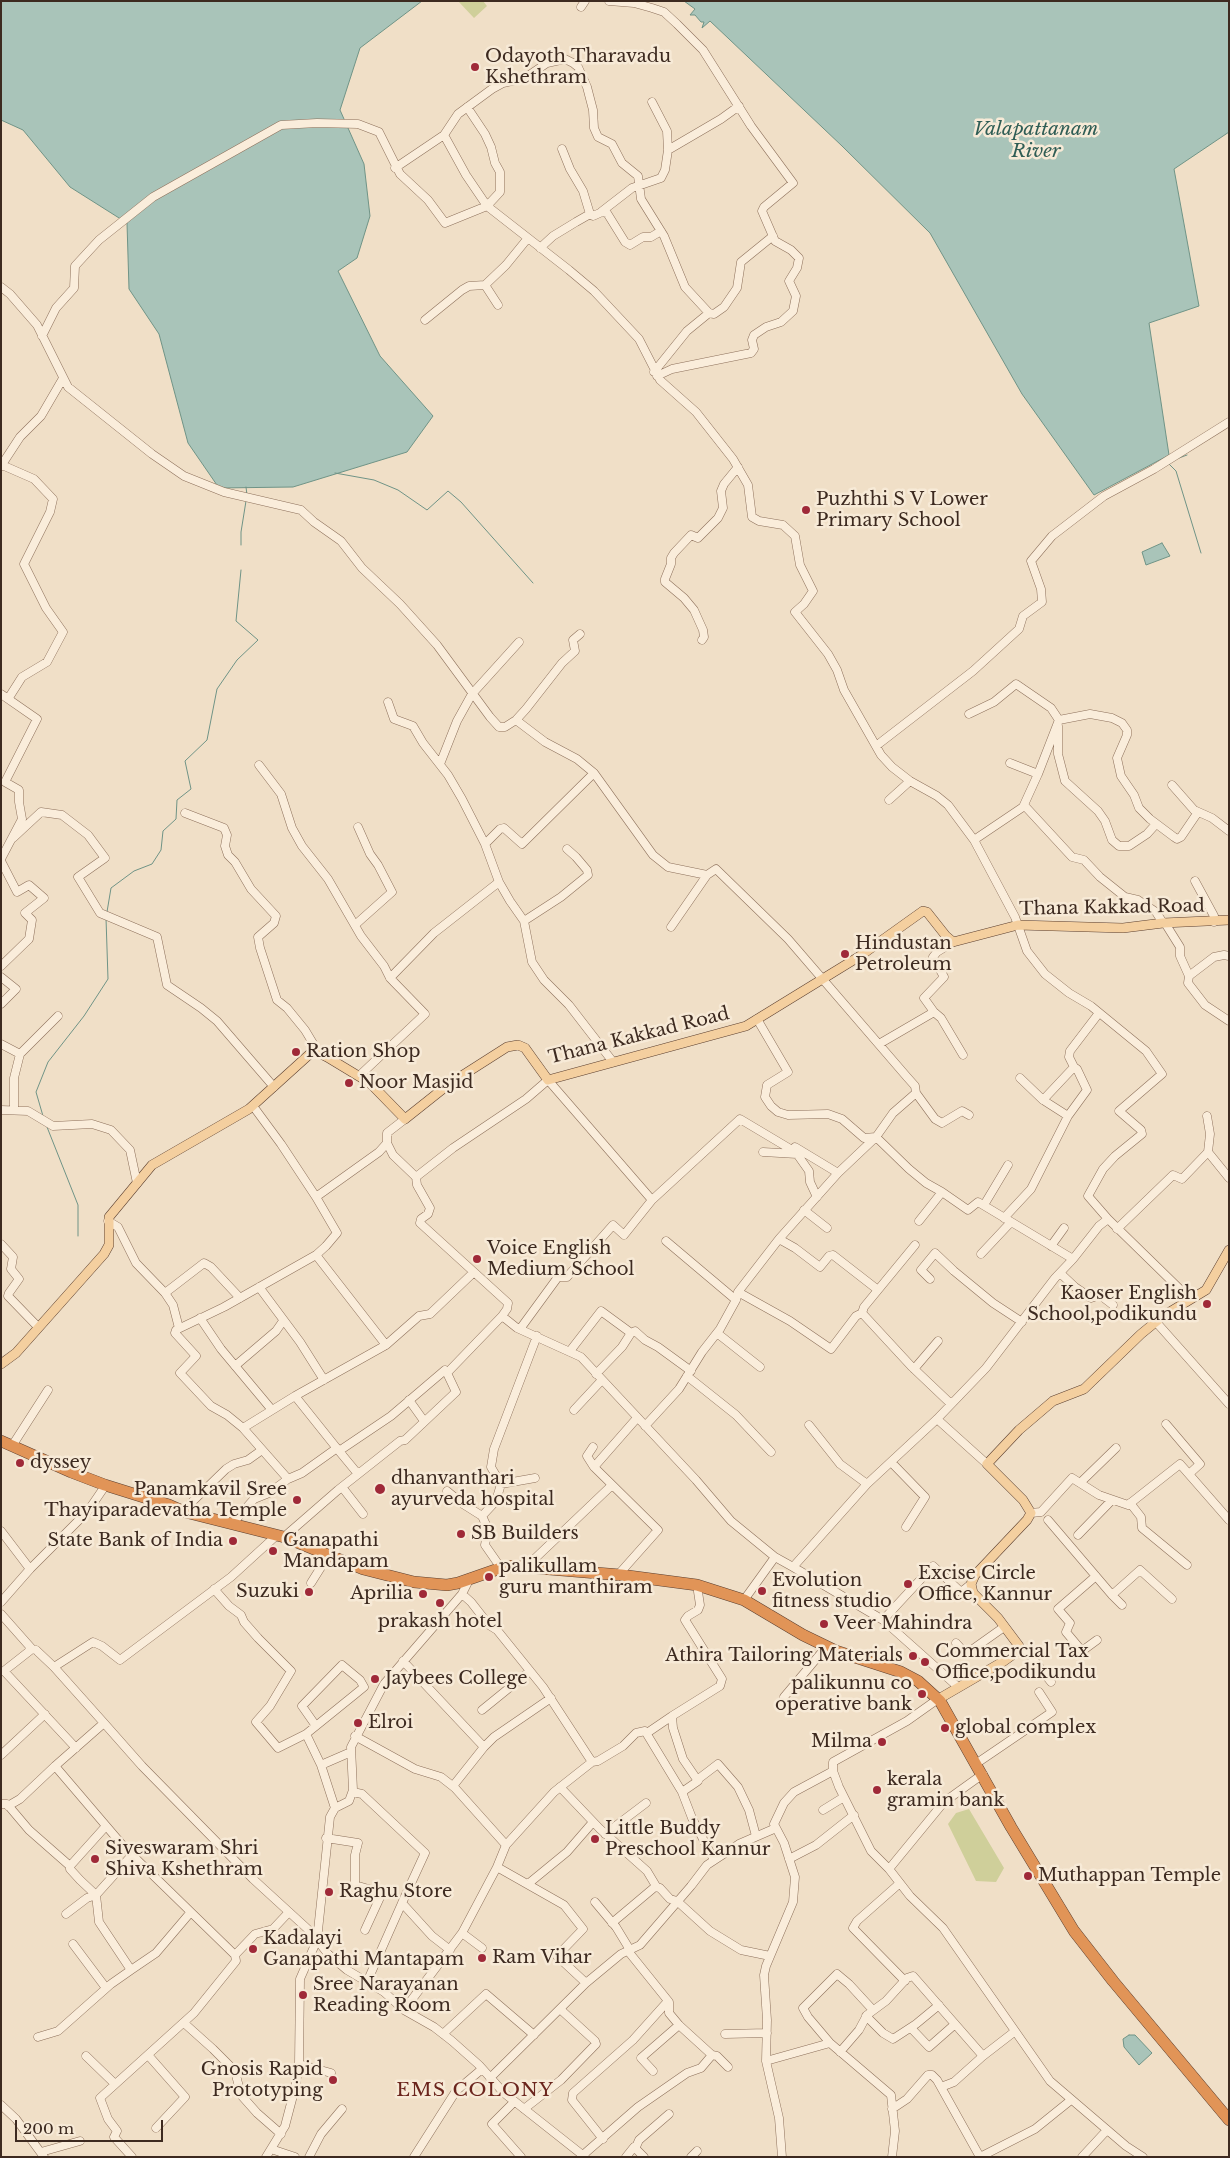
<!DOCTYPE html>
<style>
body{margin:0}
#map{position:relative;width:1230px;height:2158px;overflow:hidden;background:#f0dfc7;font-family:"Libre Baskerville",serif}
canvas{display:block}
.frame{position:absolute;inset:0;border:2px solid #3d2a20;pointer-events:none}
.scale{position:absolute;left:15px;top:2120px;width:148px;height:22px;box-sizing:border-box;border:2px solid #3d2a20;border-top:0;padding-left:6px;font-size:15px;line-height:18px;white-space:nowrap;color:#3d2a20;-webkit-text-stroke:4px #f7ead7;paint-order:stroke}
</style>
<div id="map">
<canvas width="1230" height="2158"></canvas>
<div class="frame"></div>
<div class="scale">200 m</div>
</div>
<script>
const c = document.querySelector('canvas').getContext('2d');
c.lineJoin = 'round';
function fill(path, color) { c.fillStyle = color; c.fill(path, 'evenodd'); }
const shape = rows => new Path2D(rows.map(r => 'M' + r).join(''));
function trace(path, color, width, dash) { c.strokeStyle = color; c.lineWidth = width; c.lineCap = dash ? 'butt' : 'round'; c.setLineDash(dash || []); c.stroke(path); }
function drawText(font, color, halo, rows, align = 'center') {
  c.font = font + ' "Libre Baskerville",serif'; c.lineWidth = 5; c.setLineDash([]); c.textBaseline = 'middle'; c.strokeStyle = halo; c.fillStyle = color; for (const [text, x, y, turn = 0] of rows) {
    c.save(); c.translate(x, y); c.rotate((+turn || 0) * Math.PI / 180); c.textAlign = isNaN(turn) ? turn : align; if (halo) c.strokeText(text, 0, 0); c.fillText(text, 0, 0); c.restore();
  }
}
fill(shape([
 [458,1,483,1,487,6,474,18],
 [969,1809,1004,1868,996,1882,976,1881,948,1824,956,1813]
]), '#cfcf9a');
const water = shape([
 [1,1,422,1,360,48,340,110,364,164,370,216,357,258,338,271,380,356,433,416,407,452,293,487,219,488,188,443,159,334,129,289,127,223,70,187,23,130,1,120,1,1],
 [684,1,1229,1,1229,132,1174,169,1199,306,1149,323,1169,455,1094,495,1022,394,930,233,842,146,710,21,702,28,704,22,701,22,695,15,690,15,695,9,684,1],
 [1162,543,1170,556,1146,565,1142,552,1162,543],
 [1129,2035,1135,2035,1152,2053,1139,2065,1124,2047,1123,2039,1129,2035]
]);
fill(water, '#a9c4b9');
trace(water, '#6f9386', 1);
trace(shape([
 [1179,458,1187,455],
 [1168,463,1176,471,1201,553],
 [335,473,374,480,398,490,427,510,448,491,461,502,533,583],
 [246,487,247,495],
 [241,545,241,532,246,501],
 [107,912,111,888,134,871,152,864,161,850,163,831,176,819,177,800,191,789,185,761,207,740,217,689,237,660,258,640,236,621,241,570],
 [43,1116,36,1092,48,1062,84,1016,108,979,106,918],
 [47,1127,78,1205,78,1236]
]), '#6f9386', 1);
const minor = shape([
 [609,1,634,3,652,8,664,12,677,24,703,50,751,126,793,183,764,207,762,211,775,241,791,250,799,258,797,268,789,281,796,296,793,311,781,322,766,327,754,335,752,340,754,349,751,353,672,369,657,376],
 [581,7,585,1],
 [444,135,466,175,487,206,500,192,500,172,495,163,491,147,485,134,467,107],
 [562,149,570,169,583,191,590,214],
 [668,150,721,119,739,106],
 [395,168,444,135,458,114,492,89,503,83,525,78,547,63,565,59,573,63,578,67,587,87,593,110,594,128,598,137,612,144,622,163,638,176,641,199,664,236,685,287,709,313,687,331,654,372],
 [601,212,632,188,661,178,665,170,668,150,667,131,652,102],
 [540,248,553,236,576,222,590,214,593,216,602,212,607,213,625,242,630,245,643,237,651,237,661,231],
 [485,285,498,305],
 [1,287,10,294,37,325,68,387,152,454,184,476,224,492,301,510,314,522,341,541,362,568,400,604,437,645,490,717,499,727,505,727,516,720,526,709,562,663,575,651,573,640,580,634],
 [709,313,714,314,724,307,737,288,741,262,773,236],
 [425,320,462,290,469,286,485,285,506,265,528,238],
 [42,336,56,308,74,288,75,266,99,240,153,197,281,125,317,123,358,124,379,132,400,174,428,200,445,223,487,206,569,270,594,291,639,339,660,380,696,412,733,459,748,485,752,517,759,521,783,525,795,536,800,565,813,591,804,604,795,612,828,654,837,670,844,690,881,755,892,767,910,781,937,796,948,805,974,840,1015,917,1027,951,1045,974,1069,993,1091,1006,1146,1051,1162,1074,1119,1111,1141,1130,1142,1134,1115,1156,1103,1169,1088,1196,1108,1219],
 [2,465,34,479,53,499,50,512,24,564,46,608,63,632,47,662,22,677,8,699],
 [1,466,20,437,41,416,62,380],
 [702,640,704,637,703,630,694,610,684,598,665,582,665,579,671,564,671,558,674,553,691,535,698,538,718,518,723,508,721,491,724,484,738,467],
 [1,694,37,719,5,782,19,790,19,802,22,819,1,859],
 [388,702,394,719,413,726,423,743,448,775,462,799,485,844],
 [969,714,994,702,1016,684,1051,708,1059,720,1038,774,1023,807,974,840],
 [516,720,545,742,577,759,594,773,653,855,668,867,707,875],
 [1059,720,1090,714,1112,718,1122,723,1127,730,1127,735,1117,758,1121,776,1134,795,1139,808,1150,819,1174,837,1177,839,1181,837,1198,812],
 [1058,726,1058,754,1065,781,1098,811,1105,821,1112,840,1119,846,1129,846,1147,834,1156,824],
 [876,746,973,671,1019,629,1023,616,1042,602,1041,589,1031,561,1052,536,1104,496,1154,469,1229,422],
 [1010,763,1038,774],
 [440,764,457,721,472,694,519,642],
 [259,765,281,794,292,828,302,846,328,879,361,936,384,966,390,978],
 [1172,785,1194,810,1212,818,1229,831],
 [889,800,910,781],
 [1024,805,1072,857,1084,860,1100,877,1125,897,1138,900,1156,912,1163,923],
 [185,813,224,828,227,835,225,846,228,855,235,862,251,889,276,916,274,923,258,937,260,948,277,1000,287,1008,305,1030,314,1045,316,1051],
 [13,838,41,812,62,815,88,835,105,858,78,877,100,913,157,937,167,985,201,1008,217,1021,274,1087],
 [1,861,17,892,29,885,44,898,25,913,32,920,29,939,1,966],
 [1195,881,1214,916,1214,922],
 [499,882,510,901,524,921,532,962,544,980,569,1005,613,1062],
 [524,921,561,897,588,875,587,870,576,857,567,849],
 [1165,923,1180,947,1180,956,1189,976,1188,983,1205,1005,1229,1021],
 [355,925,392,892,378,865,370,854,358,827],
 [1189,976,1214,957,1224,955,1229,956],
 [1,977,16,989,1,1004],
 [934,1012,941,1018,963,1055],
 [757,1019,788,1072,767,1085,765,1097,771,1106,778,1112,788,1115,828,1114,842,1119,864,1138,876,1137,909,1169,926,1183,942,1192],
 [1,1044,20,1054,14,1078,14,1110],
 [879,1044,934,1012,924,998,944,977,933,957,937,952,953,942],
 [20,1054,58,1016],
 [359,1076,425,1014,390,978,434,933,499,882,485,844,500,829,504,828,522,844,594,773],
 [1020,1078,1043,1100],
 [916,1093,935,1119,942,1123,962,1111,969,1115],
 [253,1106,281,1144,316,1197],
 [1,1110,28,1111,53,1126,92,1124,111,1130,130,1150,137,1183],
 [1068,1116,1087,1090,1077,1069,1074,1067],
 [387,1143,393,1155,416,1177,417,1185,430,1208,428,1214,421,1219,420,1223,508,1303,507,1309,502,1316,517,1328,581,1357,696,1480,731,1521,775,1557],
 [763,1152,797,1154,809,1171,810,1182,817,1197],
 [1208,1152,1229,1178],
 [416,1177,453,1148,526,1099,548,1080,652,1200],
 [984,1205,1008,1165],
 [804,1210,827,1228],
 [1004,1218,1031,1189,1068,1116,1043,1100,1074,1067,1069,1057,1070,1051,1099,1013],
 [108,1221,118,1227,136,1263,165,1293,173,1305,179,1328],
 [919,1221,942,1192,968,1210,978,1202,1073,1259],
 [1117,1229,1173,1175,1182,1179,1208,1152,1210,1134,1207,1116],
 [779,1239,795,1248,820,1267,829,1256,833,1255,878,1290],
 [666,1241,736,1300],
 [1,1244,13,1257,11,1269,19,1279,9,1293,8,1296,38,1327],
 [915,1245,864,1307,862,1313,911,1366,951,1404],
 [1051,1246,1064,1228],
 [981,1254,1011,1222],
 [316,1255,386,1345],
 [1060,1273,1075,1287,1091,1298,1100,1295,1113,1305],
 [930,1279,921,1270,935,1253,954,1271,993,1303,1022,1322],
 [259,1287,300,1342,324,1380],
 [738,1292,790,1321,831,1349,856,1316,862,1313],
 [165,1293,204,1263,211,1267,240,1298],
 [200,1318,221,1349,272,1410],
 [1156,1322,1229,1404],
 [520,1329,558,1277,567,1277,613,1225,624,1235,652,1200,740,1119,792,1150,795,1147,838,1173],
 [631,1333,635,1331,645,1340,658,1347,691,1371],
 [717,1333,760,1367],
 [570,1351,601,1311,631,1333,622,1347,596,1374],
 [235,1366,276,1331,283,1321],
 [914,1369,938,1341],
 [687,1376,736,1415,771,1452],
 [295,1396,339,1451],
 [409,1400,424,1421],
 [574,1410,601,1381],
 [937,1419,987,1464],
 [1166,1424,1200,1464,1189,1474],
 [809,1425,840,1464,867,1484],
 [645,1426,679,1389,702,1352,720,1329,736,1300,738,1292,779,1239,838,1173,876,1137,893,1113,916,1093,915,1086,907,1077,788,939,716,869,707,875,671,927],
 [243,1428,295,1396,386,1345,419,1316,430,1314,474,1272],
 [12,1446,48,1390],
 [593,1447,587,1456,594,1467],
 [891,1462,925,1497,906,1527],
 [358,1474,339,1451,391,1416,445,1370,447,1373],
 [288,1479,302,1473,337,1448],
 [1080,1483,1116,1448],
 [501,1484,535,1478],
 [342,1487,363,1514],
 [447,1491,463,1504,482,1516,488,1529,485,1545,501,1568],
 [1130,1503,1141,1517,1142,1528,1187,1565],
 [185,1512,193,1501,226,1469,234,1464,248,1460,262,1450],
 [1031,1513,1041,1512,1072,1478,1099,1495,1128,1505,1180,1464,1229,1520],
 [482,1516,496,1501,501,1484,491,1467,494,1449,537,1336],
 [1048,1520,1112,1595,1122,1605],
 [232,1524,254,1499,269,1493,288,1479,243,1428,227,1415,211,1406,180,1373,196,1356,175,1333,176,1330,224,1307,316,1255,326,1246,337,1233,316,1197,379,1152,387,1143,387,1133,405,1119],
 [1,1531,30,1569,88,1511,103,1489],
 [1078,1535,1111,1501],
 [284,1537,338,1490,400,1441,405,1440,456,1392,447,1373,502,1316],
 [526,1567,611,1486],
 [793,1567,883,1620,958,1687],
 [618,1575,658,1530,594,1467,637,1418],
 [1096,1576,1058,1609,1070,1623,1066,1632,1082,1651,1097,1640],
 [311,1583,328,1556],
 [214,1589,229,1606,241,1615,244,1622,258,1638,291,1671,270,1706,256,1722,278,1748,306,1734],
 [462,1594,471,1602,489,1625,497,1630,543,1687,592,1762,554,1792,506,1845,497,1867],
 [1112,1595,1140,1570,1172,1599],
 [744,1600,775,1557,793,1567,867,1484,937,1419,986,1368,1055,1278,1073,1259,1099,1226,1108,1219,1190,1299],
 [1,1602,30,1569],
 [1,1614,32,1649],
 [883,1620,933,1566,961,1592,971,1584],
 [956,1643,966,1654,1004,1627],
 [1018,1651,1030,1655,1051,1682],
 [403,1661,484,1747,494,1737,551,1698],
 [54,1667,93,1642,102,1646,120,1660,231,1577,277,1535],
 [784,1697,827,1646],
 [938,1699,907,1721,833,1762,833,1771,839,1787,871,1851,889,1869,910,1896,943,1928,1050,2081,1126,2146,1143,2157],
 [482,1710,530,1671],
 [672,1716,720,1686,722,1679,685,1620,688,1616,698,1610,700,1605,697,1585],
 [316,1726,302,1706,342,1665,360,1680,364,1687,353,1696,306,1734,321,1765,351,1752],
 [647,1733,672,1716,673,1728,683,1759,698,1781,682,1792],
 [355,1736,415,1769,441,1777,455,1788,506,1845],
 [76,1748,4,1671,32,1649,36,1650,54,1667,104,1723],
 [1,1755,45,1714],
 [980,1761,1052,1712,1039,1692],
 [592,1762,598,1761,623,1746,636,1733,645,1731,682,1792,692,1818,714,1860],
 [321,1765,335,1808],
 [833,1771,794,1792,784,1803,774,1824,784,1843,795,1877,793,1902,766,1966,764,1975,767,2020,766,2061,830,2043,891,2095,895,2131,892,2157],
 [697,1780,718,1764,738,1787,749,1810,756,1836],
 [453,1786,484,1747],
 [560,1787,600,1829,647,1871,656,1886,612,1923],
 [353,1792,362,1794,425,1853,402,1903],
 [1,1804,7,1804,29,1830,70,1866],
 [8,1806,20,1799,55,1766],
 [823,1810,844,1797],
 [106,1826,70,1866,70,1869,80,1880,96,1895,132,1855],
 [605,1834,646,1803],
 [326,1838,358,1843,355,1855,355,1885,382,1893,365,1930],
 [789,1859,816,1845,854,1815],
 [889,1869,944,1802,983,1774],
 [900,1883,857,1921,853,1928,905,1981],
 [528,1884,567,1852,593,1822],
 [655,1887,660,1888,670,1899,677,1901,710,1931,741,1950,770,1956],
 [595,1902,616,1927,630,1950],
 [289,1912,273,1929,255,1934,235,1955,125,1848,55,1766,104,1723,142,1766,253,1879,312,1933,328,1954,347,1970,384,1992,404,2010,434,2027,452,2041,479,2065,504,2093,585,2157],
 [66,1914,87,1898,96,1895,99,1922,131,1970,156,1953,190,1913],
 [462,1933,497,1867,564,1905,583,1929,557,1956,586,1983],
 [73,1944,106,1988],
 [628,1951,669,2002,669,2013,679,2025,712,2055,717,2056,728,2067],
 [367,1982,402,1903,432,1936,450,1950],
 [404,2010,462,1933,482,1948],
 [866,2016,883,2033,893,2039,916,2024,939,2005],
 [184,2023,213,2049,235,2071,241,2095,257,2113,281,2134],
 [911,2028,929,2047,954,2025],
 [443,2034,486,1994,534,2035],
 [725,2034,767,2033],
 [38,2037,58,2031,111,1984,131,1970],
 [830,2043,808,2017,803,2008,837,1974,849,1984,872,2009],
 [840,2052,859,2030,867,2015,886,2001,907,1978,913,1976,983,2056,1014,2032],
 [148,2055,185,2097,156,2128],
 [86,2056,115,2084],
 [766,2061,779,2118,782,2157],
 [299,2064,331,2073],
 [653,2071,641,2058,679,2025],
 [490,2078,586,1983,621,1954,640,1945,691,1886,707,1865,739,1844,776,1828],
 [941,2087,954,2082,983,2056],
 [514,2102,492,2124,521,2157],
 [1,2105,16,2119,44,2157],
 [524,2109,561,2080,596,2044,595,2041,560,2009],
 [892,2109,907,2099,928,2075,932,2075,937,2080,980,2157],
 [603,2139,572,2100,573,2093,633,2040,668,2001],
 [271,2149,295,2157],
 [635,2149,639,2140,669,2114],
 [41,2152,80,2141],
 [583,2155,638,2107,687,2073,701,2068,712,2055],
 [132,2157,114,2137,117,2131,108,2119,100,2098,194,2013,236,1961,235,1955],
 [266,2157,285,2126,295,2088,299,2064,300,1979,317,1940,330,1817,335,1808,349,1801,353,1790,351,1747,384,1684,462,1594,470,1578],
 [309,2157,321,2134,342,2109],
 [414,2157,456,2091,482,2069],
 [626,2157,634,2147,644,2157],
 [691,2157,697,2151],
 [980,2157,1035,2129,1071,2100],
 [1082,2157,1107,2130]
]);
const major = shape([
 [1,1364,16,1353,104,1254,109,1245,109,1217,152,1165,249,1109,312,1052,316,1051,327,1057,370,1083,405,1119,449,1084,507,1047,518,1045,525,1048,548,1080,746,1026,860,956,923,911,927,912,946,936,953,942,1018,925,1123,928,1163,923,1229,920],
 [942,1697,1004,1661,1018,1651,1019,1646,998,1618,973,1593,971,1584,975,1575,1027,1520,1031,1513,1023,1500,987,1464,1019,1430,1053,1401,1084,1389,1141,1334,1163,1316,1206,1290,1229,1250]
]);
const highway = shape([
 [1,1441,71,1472,105,1485,169,1505,185,1512,284,1537,363,1569,414,1582,447,1585,458,1583,501,1568,512,1566,621,1575,697,1585,744,1600,803,1635,836,1651,901,1672,918,1681,940,1701,1011,1827,1074,1931,1113,1981,1229,2120]
]);
trace(minor, '#8d705b', 9);
trace(major, '#5b3f30', 10);
trace(highway, '#5b3f30', 12);
trace(minor, '#faeddb', 8);
trace(major, '#f4cf9f', 9);
trace(highway, '#e19457', 11);
for (const [x, y, r, color] of [
 [475,67,5,"#9f2938"],
 [806,510,5,"#9f2938"],
 [845,954,5,"#9f2938"],
 [296,1052,5,"#9f2938"],
 [349,1083,5,"#9f2938"],
 [477,1259,5,"#9f2938"],
 [1207,1304,5,"#9f2938"],
 [20,1463,5,"#9f2938"],
 [380,1489,6,"#9f2938"],
 [297,1500,5,"#9f2938"],
 [461,1534,5,"#9f2938"],
 [233,1541,5,"#9f2938"],
 [273,1551,5,"#9f2938"],
 [489,1577,5,"#9f2938"],
 [908,1584,5,"#9f2938"],
 [762,1591,5,"#9f2938"],
 [309,1592,5,"#9f2938"],
 [423,1594,5,"#9f2938"],
 [440,1603,5,"#9f2938"],
 [824,1624,5,"#9f2938"],
 [913,1656,5,"#9f2938"],
 [925,1662,5,"#9f2938"],
 [375,1679,5,"#9f2938"],
 [922,1694,5,"#9f2938"],
 [358,1723,5,"#9f2938"],
 [945,1728,5,"#9f2938"],
 [882,1742,5,"#9f2938"],
 [877,1790,5,"#9f2938"],
 [595,1839,5,"#9f2938"],
 [95,1859,5,"#9f2938"],
 [1028,1876,5,"#9f2938"],
 [329,1892,5,"#9f2938"],
 [253,1949,5,"#9f2938"],
 [482,1958,5,"#9f2938"],
 [303,1995,5,"#9f2938"],
 [333,2080,5,"#9f2938"]
]) { const dot = new Path2D(); dot.arc(x, y, r, 0, 2 * Math.PI); c.fillStyle = color; c.fill(dot); trace(dot, '#f7ead7', 2); }
drawText('18px', '#3d2a20', '#f7ead7', [
 ["Odayoth Tharavadu",485,57],
 ["Kshethram",485,78],
 ["Puzhthi S V Lower",816,500],
 ["Primary School",816,521],
 ["Hindustan",855,944],
 ["Petroleum",855,965],
 ["Ration Shop",306,1052],
 ["Noor Masjid",359,1083],
 ["Voice English",487,1249],
 ["Medium School",487,1270],
 ["Kaoser English",1197,1294,"right"],
 ["School,podikundu",1197,1315,"right"],
 ["dyssey",30,1463],
 ["dhanvanthari",391,1479],
 ["ayurveda hospital",391,1500],
 ["Panamkavil Sree",287,1490,"right"],
 ["Thayiparadevatha Temple",287,1511,"right"],
 ["SB Builders",471,1534],
 ["State Bank of India",223,1541,"right"],
 ["Ganapathi",283,1541],
 ["Mandapam",283,1562],
 ["palikullam",499,1567],
 ["guru manthiram",499,1588],
 ["Excise Circle",918,1574],
 ["Office, Kannur",918,1595],
 ["Evolution",772,1581],
 ["fitness studio",772,1602],
 ["Suzuki",299,1592,"right"],
 ["Aprilia",413,1594,"right"],
 ["prakash hotel",440,1622,"center"],
 ["Veer Mahindra",834,1624],
 ["Commercial Tax",935,1652],
 ["Office,podikundu",935,1673],
 ["Athira Tailoring Materials",903,1656,"right"],
 ["Jaybees College",385,1679],
 ["palikunnu co",912,1684,"right"],
 ["operative bank",912,1705,"right"],
 ["Elroi",368,1723],
 ["global complex",955,1728],
 ["Milma",872,1742,"right"],
 ["kerala",887,1780],
 ["gramin bank",887,1801],
 ["Little Buddy",605,1829],
 ["Preschool Kannur",605,1850],
 ["Siveswaram Shri",105,1849],
 ["Shiva Kshethram",105,1870],
 ["Muthappan Temple",1038,1876],
 ["Raghu Store",339,1892],
 ["Kadalayi",263,1939],
 ["Ganapathi Mantapam",263,1960],
 ["Ram Vihar",492,1958],
 ["Sree Narayanan",313,1985],
 ["Reading Room",313,2006],
 ["Gnosis Rapid",323,2070,"right"],
 ["Prototyping",323,2091,"right"]
], 'left');
drawText('18px', '#3d2a20', '#f7ead7', [
 ["Thana Kakkad Road",1112,908,-1],
 ["Thana Kakkad Road",639,1036,-14]
]);
drawText('italic 19px', '#2f5d55', '#f7ead7', [
 ["Valapattanam",1036,130],
 ["River",1036,152]
]);
c.letterSpacing = '1px';
drawText('19px', '#6b251d', '#f7ead7', [
 ["EMS COLONY",475,2091]
]);
c.letterSpacing = '0px';
</script>
